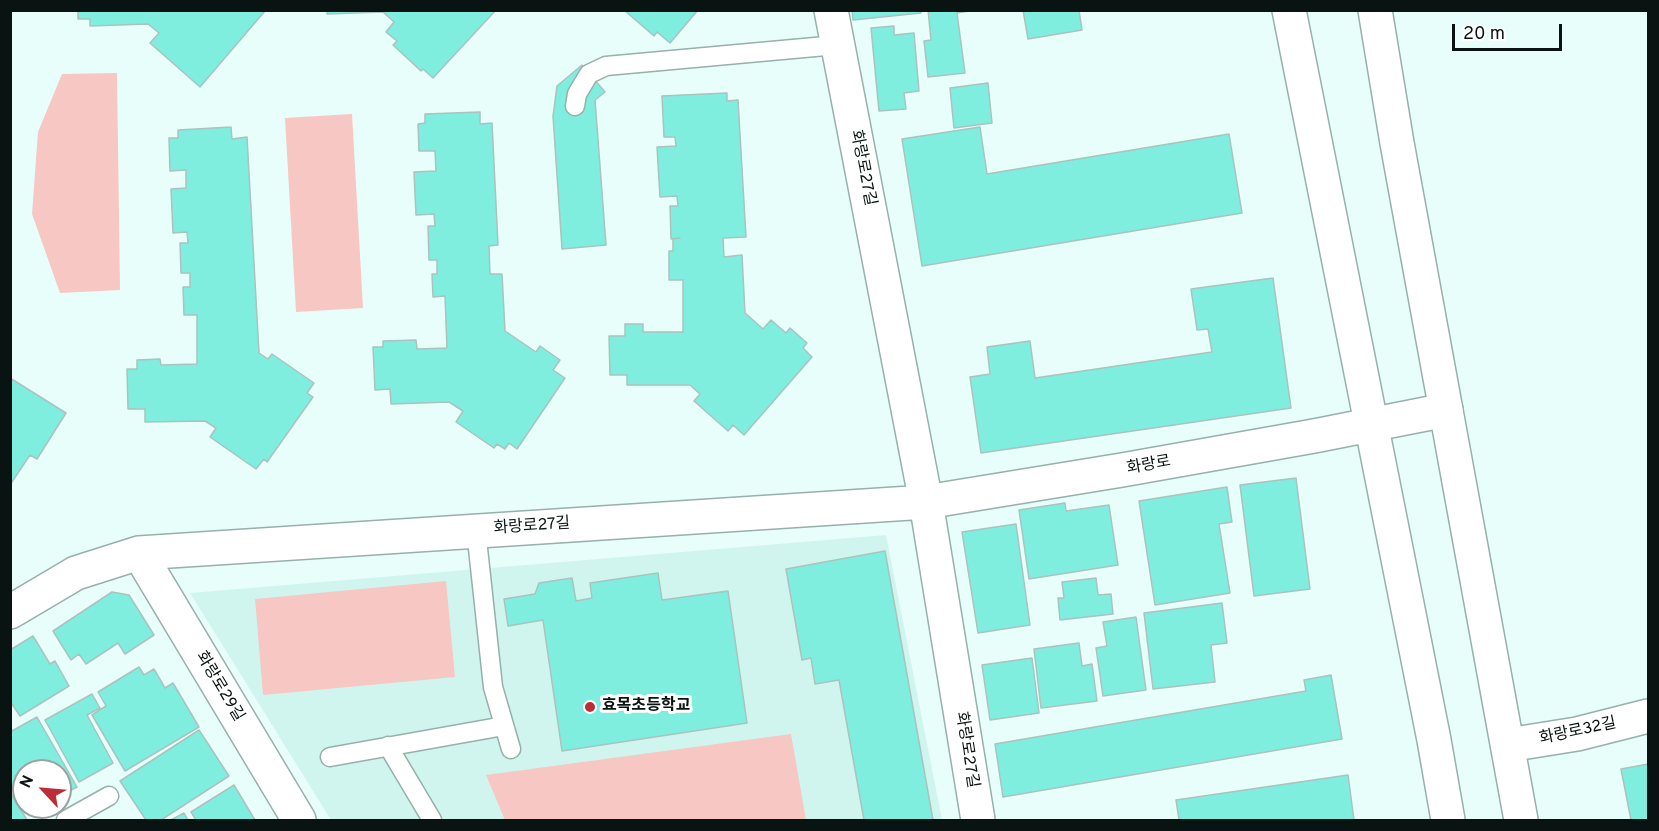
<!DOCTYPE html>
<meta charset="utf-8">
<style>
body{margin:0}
#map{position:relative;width:1659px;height:831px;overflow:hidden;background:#e8fefa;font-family:Overpass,sans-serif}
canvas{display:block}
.frame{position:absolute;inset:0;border:12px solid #091311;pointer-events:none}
.north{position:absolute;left:12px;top:759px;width:60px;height:60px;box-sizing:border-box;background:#fff;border:2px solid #9da1a0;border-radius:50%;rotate:296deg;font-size:16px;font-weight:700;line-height:24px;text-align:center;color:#091311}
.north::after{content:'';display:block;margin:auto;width:21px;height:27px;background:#bd2d36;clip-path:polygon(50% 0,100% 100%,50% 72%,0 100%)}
.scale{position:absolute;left:1452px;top:24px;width:110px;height:27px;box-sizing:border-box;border:3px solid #091311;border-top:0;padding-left:8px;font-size:18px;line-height:21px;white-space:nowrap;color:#091311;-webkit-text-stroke:4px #fff;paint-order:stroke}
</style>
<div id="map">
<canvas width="1659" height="831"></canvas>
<div class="frame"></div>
<div class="north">N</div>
<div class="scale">20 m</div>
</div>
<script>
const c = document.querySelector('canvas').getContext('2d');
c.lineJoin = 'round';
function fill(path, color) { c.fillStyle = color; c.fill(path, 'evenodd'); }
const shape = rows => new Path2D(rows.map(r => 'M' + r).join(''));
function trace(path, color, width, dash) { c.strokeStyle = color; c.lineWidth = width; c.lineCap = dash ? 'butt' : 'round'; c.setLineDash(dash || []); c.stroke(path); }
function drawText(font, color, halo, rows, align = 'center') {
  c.font = font + ' Overpass,"Noto Sans KR",sans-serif'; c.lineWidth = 6; c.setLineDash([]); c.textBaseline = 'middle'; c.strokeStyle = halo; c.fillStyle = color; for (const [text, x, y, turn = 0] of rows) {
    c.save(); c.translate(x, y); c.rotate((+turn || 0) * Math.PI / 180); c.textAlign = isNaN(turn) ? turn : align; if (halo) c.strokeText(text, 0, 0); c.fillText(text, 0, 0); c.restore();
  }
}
fill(shape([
 [886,535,942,820,331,820,190,593]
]), '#d0f5ef');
fill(shape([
 [117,73,120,290,60,293,32,214,38,132,62,74],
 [352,114,363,308,296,312,285,118],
 [446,581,455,677,263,695,255,599],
 [791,734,806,820,505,820,486,775]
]), '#f7c7c3');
const building = shape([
 [78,10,264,10,265,11,200,87,150,43,159,33,148,24,90,26,90,19,78,19,78,10],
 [327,10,496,10,433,78,423,69,421,71,393,45,397,41,386,32,394,22,383,12,327,14,327,10],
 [624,10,698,10,670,43,657,32,654,36,624,10],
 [852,10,921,10,921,13,853,20,852,10],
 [928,10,975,10,957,13,965,73,928,77,924,41,931,40,928,10],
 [1023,10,1079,10,1082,30,1028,39,1023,10],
 [894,26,894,35,914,33,919,91,904,93,906,109,879,111,871,28,894,26],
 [582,65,605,92,595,100,606,245,562,249,553,116,557,86,582,65],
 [988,83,992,123,954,128,950,88,988,83],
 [727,93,727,101,738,100,746,237,723,238,724,257,742,255,745,313,763,329,771,320,786,333,790,328,807,343,803,348,812,357,744,435,733,425,728,431,694,401,700,394,690,385,627,385,627,375,610,375,609,336,625,336,625,324,643,324,643,332,683,332,683,280,669,280,669,251,673,251,673,239,680,238,671,239,670,206,678,206,677,196,660,197,657,147,676,146,675,137,664,137,662,96,727,93],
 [480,112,480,124,492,123,498,245,489,246,490,274,502,274,505,331,536,352,540,346,560,360,553,370,565,378,517,449,509,443,505,449,497,444,494,448,456,422,463,411,449,402,391,404,390,389,375,390,373,347,383,347,383,341,416,340,417,349,447,348,445,296,433,297,432,274,437,274,437,260,429,260,428,226,435,226,434,214,416,215,414,172,436,171,435,151,419,151,418,124,425,123,425,114,480,112],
 [231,127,232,139,247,137,259,353,268,359,272,354,314,383,307,393,313,397,267,462,264,459,256,469,210,437,216,428,205,421,145,422,145,409,128,409,127,369,137,369,137,360,160,359,161,365,197,364,197,315,184,315,183,287,190,287,190,273,181,273,180,243,188,243,187,232,173,233,171,189,186,188,186,170,170,171,169,138,178,138,178,130,231,127],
 [980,127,987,174,1229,134,1242,213,922,266,902,139,980,127],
 [1273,278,1291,408,981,453,970,377,990,374,987,347,1030,341,1035,378,1212,352,1208,329,1197,330,1191,289,1273,278],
 [10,378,66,413,37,459,30,455,10,485,10,378],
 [1296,478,1310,589,1254,596,1240,485,1296,478],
 [1227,487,1232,522,1219,524,1230,593,1155,605,1139,501,1227,487],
 [1065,503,1066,511,1109,505,1118,565,1029,579,1019,510,1065,503],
 [1016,524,1030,625,978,633,962,532,1016,524],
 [885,551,933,820,864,820,839,680,815,684,811,658,802,660,786,569,885,551],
 [658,573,662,600,728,591,747,723,562,751,543,620,508,626,504,599,535,594,539,583,572,578,576,601,592,598,590,583,658,573],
 [1096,578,1098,595,1111,594,1113,614,1060,620,1058,598,1064,598,1062,582,1096,578],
 [112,592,129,595,154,635,125,654,118,643,86,664,79,654,71,660,53,631,112,592],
 [1222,603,1227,643,1211,645,1215,682,1153,689,1144,613,1222,603],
 [1136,617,1146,690,1103,696,1096,648,1107,646,1103,622,1136,617],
 [33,636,50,664,55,661,69,686,20,716,10,701,10,650,33,636],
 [1079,643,1082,666,1092,664,1097,701,1041,708,1034,649,1079,643],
 [1032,658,1039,713,990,720,982,665,1032,658],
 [139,667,144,675,154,669,165,688,173,683,199,727,125,771,92,715,106,706,98,692,139,667],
 [1331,675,1342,739,1003,797,995,744,1306,691,1304,680,1331,675],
 [92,694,100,708,87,715,113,763,79,782,45,720,92,694],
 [37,717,77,787,60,796,60,771,24,771,24,787,16,792,10,782,10,732,37,717],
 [199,730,229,776,161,820,146,820,120,781,199,730],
 [1648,764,1648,820,1631,820,1621,769,1648,764],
 [1348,775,1354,820,1179,820,1176,800,1348,775],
 [234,785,255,820,196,820,191,812,234,785],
 [10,792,27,820,10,820,10,792],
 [184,813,188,820,171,820,184,813]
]);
fill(building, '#7feedf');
trace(building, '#a9c3bf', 1.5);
const service = shape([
 [575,106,577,94,589,74,606,66,837,45],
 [476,530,493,687,511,749],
 [388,746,432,820],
 [330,757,504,726],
 [66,820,109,796]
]);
const minor = shape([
 [831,10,926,502,978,820],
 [139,553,299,820],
 [10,612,76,573,139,553,926,502,1122,470,1314,436,1446,410],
 [1508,745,1577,734,1648,716]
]);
const secondary = shape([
 [1289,10,1434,740,1448,820],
 [1375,10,1397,143,1521,820]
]);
trace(service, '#97b0ac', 21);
trace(minor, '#97b0ac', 36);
trace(secondary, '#97b0ac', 36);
trace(service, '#fff', 18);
trace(minor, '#fff', 33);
trace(secondary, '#fff', 33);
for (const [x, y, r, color] of [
 [590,707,6,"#bd2d36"]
]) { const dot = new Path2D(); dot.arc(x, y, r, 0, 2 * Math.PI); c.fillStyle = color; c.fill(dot); trace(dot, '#fff', 2); }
drawText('16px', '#091311', '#fff', [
 ["화랑로27길",862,168,79],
 ["화랑로",1149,466,-10],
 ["화랑로27길",532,527,-4],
 ["화랑로29길",219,687,59],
 ["화랑로32길",1578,732,-12],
 ["화랑로27길",966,750,81]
]);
drawText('bold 16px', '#091311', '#fff', [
 ["효목초등학교",602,707]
], 'left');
</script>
